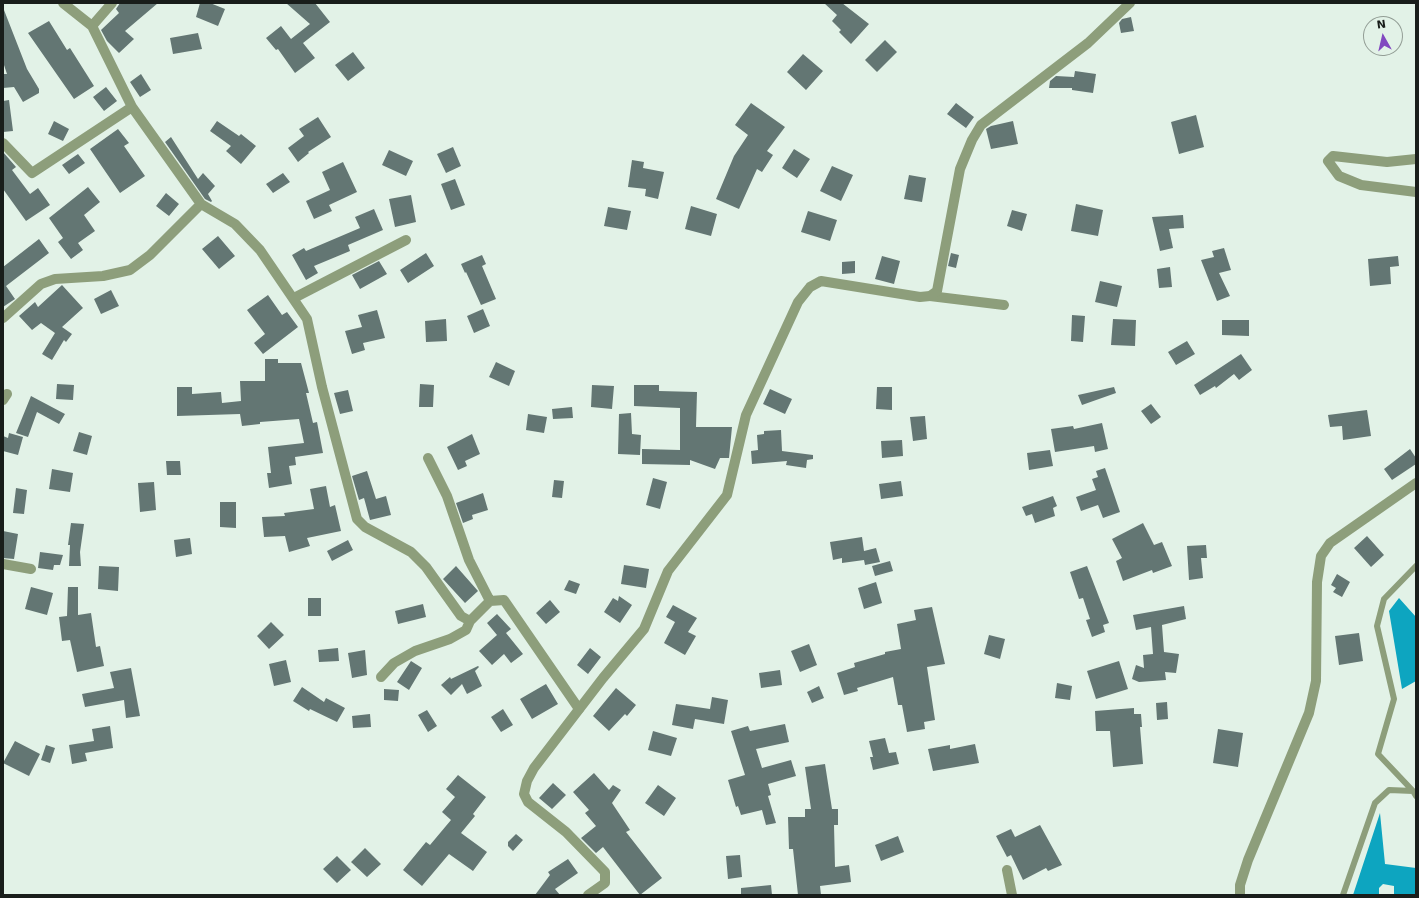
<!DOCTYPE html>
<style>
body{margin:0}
#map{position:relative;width:1419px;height:898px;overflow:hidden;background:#e2f2e7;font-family:"DejaVu Sans",sans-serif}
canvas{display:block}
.frame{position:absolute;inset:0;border:4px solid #191e1b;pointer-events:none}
.north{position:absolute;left:1363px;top:16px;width:40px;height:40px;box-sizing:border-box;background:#e2f2e7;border:1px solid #929d95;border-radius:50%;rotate:352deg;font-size:11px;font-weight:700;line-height:16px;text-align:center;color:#191e1b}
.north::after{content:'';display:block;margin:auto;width:14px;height:18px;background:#8249c0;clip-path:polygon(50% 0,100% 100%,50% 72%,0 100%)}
</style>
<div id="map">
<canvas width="1419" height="898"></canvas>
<div class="frame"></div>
<div class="north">N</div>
</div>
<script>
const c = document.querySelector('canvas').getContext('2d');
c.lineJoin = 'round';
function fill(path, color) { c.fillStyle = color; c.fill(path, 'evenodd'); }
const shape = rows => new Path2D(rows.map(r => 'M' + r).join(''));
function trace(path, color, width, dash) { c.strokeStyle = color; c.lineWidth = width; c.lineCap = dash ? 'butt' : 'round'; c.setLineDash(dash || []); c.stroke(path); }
fill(shape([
 [1399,598,1416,617,1416,681,1402,689,1389,611],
 [1380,813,1385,864,1416,868,1416,895,1394,895,1394,886,1383,884,1379,888,1379,895,1353,895]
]), '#0da5c0');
fill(shape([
 [120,3,158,3,125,31,134,39,119,53,107,41,101,30,119,13,116,9],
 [200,3,210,3,225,9,218,26,196,17],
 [286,3,315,3,330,22,303,43,315,58,295,73,278,49,276,50,266,38,281,26,291,39,310,24],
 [824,3,842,3,869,24,851,44,839,32,841,30,832,21,837,15],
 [4,10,27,69,39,89,39,93,23,102,14,87,3,88,3,74,7,74,3,62],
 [1131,17,1134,31,1121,33,1119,23,1122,19],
 [49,21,67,50,70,48,94,86,74,99,28,33],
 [198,33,202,49,173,54,170,38],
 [885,40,897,52,877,72,865,60],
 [353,52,365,68,348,81,335,65],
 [803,54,823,71,806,90,787,72],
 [1075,71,1096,74,1093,93,1072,90,1072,88,1049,88,1050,81,1056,76,1074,77],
 [141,74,151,90,140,97,130,82],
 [106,87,117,101,104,111,93,97],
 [9,100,13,131,3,132,3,101],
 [751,103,785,127,767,151,773,155,762,172,757,169,739,209,716,199,734,156,748,135,735,125],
 [956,103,974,117,966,128,947,114],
 [1196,115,1204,147,1179,154,1171,122],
 [318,117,331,137,308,152,309,153,298,162,288,148,304,136,299,129],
 [54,121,69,129,63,141,48,134],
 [217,121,239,136,241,134,256,146,241,164,226,151,231,146,210,131],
 [1013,121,1018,144,991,149,986,129,991,126],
 [118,129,129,143,124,146,145,176,120,193,90,149],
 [171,137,198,179,203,173,215,186,208,194,212,201,211,202,205,199,165,142],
 [453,147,461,166,446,173,437,154],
 [794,149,810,159,797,178,782,168],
 [389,150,413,161,406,176,382,165],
 [3,152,16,167,12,170,30,194,38,188,50,205,26,221,3,189],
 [78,154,85,163,69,174,62,165],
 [632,160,644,162,643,168,664,172,658,199,645,196,646,189,628,187],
 [343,162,357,192,329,205,332,211,314,219,306,201,330,190,322,172],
 [832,166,853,175,841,201,820,191],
 [283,173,290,182,273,193,266,184],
 [909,175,926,178,922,202,904,199],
 [455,179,465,205,451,210,441,184],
 [88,187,100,202,84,215,95,231,78,243,83,250,71,259,58,242,63,238,49,218],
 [166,193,179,204,169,216,156,206],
 [411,195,416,222,395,227,389,199],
 [1076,204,1103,210,1098,236,1071,231],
 [691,206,717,214,711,236,685,229],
 [608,207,631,211,627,230,604,226],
 [374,209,383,230,348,245,350,251,314,266,318,273,306,280,292,255,304,248,306,251,360,228,355,217],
 [1012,210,1027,214,1022,231,1007,226],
 [808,211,837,220,830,241,801,232],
 [1183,215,1184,228,1169,229,1173,248,1160,251,1152,217],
 [218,236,235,256,219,269,202,249],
 [39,239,49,253,6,286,15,299,3,307,3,267],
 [1224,248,1231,270,1219,273,1230,296,1217,301,1201,260,1214,257,1212,251],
 [426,253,434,266,408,283,400,270],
 [951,253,959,255,956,268,948,266],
 [482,255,486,264,482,266,496,299,481,305,466,272,465,273,461,264],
 [882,256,900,261,894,284,875,279],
 [1398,256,1399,266,1390,267,1391,284,1370,286,1368,259],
 [379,261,387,274,360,289,352,275],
 [855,261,855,273,842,274,842,262],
 [1170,267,1172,287,1159,288,1157,269],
 [1100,281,1122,286,1117,307,1095,302],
 [62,285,83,308,62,327,72,334,66,342,64,340,52,360,42,354,55,333,41,323,32,330,19,316,35,302,38,307],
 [111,290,119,306,101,314,94,299],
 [268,295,282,315,287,312,298,327,263,354,254,343,265,334,247,310],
 [483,309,490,326,474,333,467,316],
 [377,310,385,338,363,343,365,350,352,354,345,331,362,327,358,315],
 [1072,315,1085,316,1083,342,1071,341],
 [446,319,447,341,426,342,425,321],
 [1113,319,1136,320,1135,346,1111,345],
 [1222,320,1249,320,1249,336,1222,335],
 [1187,341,1195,354,1176,365,1168,352],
 [1241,354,1252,370,1239,380,1234,374,1216,388,1215,386,1200,395,1194,385],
 [265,359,278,359,278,363,301,363,309,393,306,393,313,423,317,422,323,453,295,457,296,465,289,466,292,484,269,488,267,473,271,473,268,447,304,443,299,419,260,422,260,424,242,426,240,414,177,416,177,387,192,387,192,394,221,392,222,403,241,401,240,381,265,381],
 [496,362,515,371,509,386,489,377],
 [57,384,74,385,73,400,56,399],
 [420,384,434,385,433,407,419,407],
 [592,385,614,386,612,409,591,407],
 [634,385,659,385,659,391,697,392,696,427,732,427,729,458,720,458,715,469,690,460,690,465,642,464,642,449,680,450,680,408,634,406],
 [877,387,892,387,892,410,876,409],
 [1114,387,1116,393,1082,405,1078,395],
 [770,389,792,399,785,414,763,404],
 [348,390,353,411,340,414,334,393],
 [31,396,65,414,59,424,37,412,28,437,16,433],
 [1151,404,1161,417,1151,424,1141,411],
 [572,407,573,418,553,419,552,409],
 [1367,410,1371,436,1343,440,1342,426,1330,427,1328,415],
 [631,413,632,434,641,435,640,455,618,454,619,414],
 [528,414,547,417,544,433,526,430],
 [925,416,927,439,913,441,910,417],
 [1102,423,1108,449,1095,452,1094,446,1055,452,1051,429,1073,426,1074,429],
 [781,430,782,451,813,455,813,459,807,460,806,468,786,465,787,461,752,464,751,451,758,450,757,435,764,434,764,431],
 [79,432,92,436,87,455,73,451],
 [9,433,23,437,18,455,3,451,3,436,8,438],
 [472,434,480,454,465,461,467,466,458,470,447,447],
 [902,440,903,456,882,458,881,441],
 [1410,449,1416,458,1416,464,1392,480,1384,469],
 [1050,450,1053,466,1029,470,1027,453],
 [166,461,180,461,181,475,167,475],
 [1105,468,1120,512,1103,518,1098,505,1081,511,1076,497,1096,490,1092,479,1098,477,1096,471],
 [52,469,73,473,70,492,49,489],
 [367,471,376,499,386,496,391,515,370,520,364,498,359,500,352,476],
 [653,478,667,482,660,509,646,505],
 [554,480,564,481,562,498,552,497],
 [901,481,903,496,881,499,879,484],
 [154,482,156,510,140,512,138,483],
 [326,486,330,507,335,505,341,531,307,538,310,546,289,552,285,536,264,537,262,517,285,516,284,513,314,509,310,489],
 [16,488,27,490,24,514,13,513],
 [483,493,488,510,472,515,473,519,463,523,456,503],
 [1053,496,1057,506,1053,508,1055,516,1035,523,1032,514,1026,516,1022,507],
 [220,502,236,502,236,528,220,527],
 [71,523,84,524,80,552,81,566,69,566,70,545,68,545],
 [1143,523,1154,545,1162,542,1172,566,1153,573,1152,570,1123,581,1116,561,1122,558,1112,539],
 [3,531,18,534,14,559,3,558],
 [1367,536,1384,555,1371,567,1354,548],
 [862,537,864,551,876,548,880,562,865,565,864,560,842,563,842,558,833,560,830,542],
 [190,538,192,554,176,557,174,540],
 [348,540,353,550,332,561,327,551],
 [1206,545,1207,558,1201,558,1203,578,1189,580,1187,546],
 [40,552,63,555,60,565,54,565,53,570,38,568],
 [890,561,893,571,875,576,872,566],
 [624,565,649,569,646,588,621,584],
 [99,566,119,567,118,591,98,589],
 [456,566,478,591,465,603,443,579],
 [1087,566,1109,623,1103,625,1105,632,1092,637,1086,620,1090,619,1083,598,1079,599,1070,572],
 [1337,574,1350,582,1342,597,1333,592,1336,588,1331,585],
 [569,580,580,584,576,594,564,590],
 [876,582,882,603,864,609,858,588],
 [31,587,53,593,47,615,25,609],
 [68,587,78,587,78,615,91,613,96,647,100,646,104,666,77,672,70,640,62,641,59,617,67,616],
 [619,596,632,605,620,623,604,612,613,598,618,601],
 [308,598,321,598,321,616,308,616],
 [550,600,560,612,546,624,536,613],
 [423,604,426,617,398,624,395,611],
 [673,605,697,618,688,632,696,636,685,655,664,643,675,622,666,617],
 [1184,606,1186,619,1162,625,1164,652,1179,654,1176,673,1165,672,1166,680,1139,682,1132,679,1136,665,1144,668,1143,655,1153,654,1151,627,1136,630,1133,615],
 [932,607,945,664,927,667,935,720,924,722,925,729,907,732,902,705,898,705,893,677,857,688,858,691,844,695,837,673,855,667,854,663,885,654,885,652,901,649,897,624,916,620,914,610],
 [497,614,511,629,506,633,523,654,511,663,504,654,492,665,479,651,497,635,487,623],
 [271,622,284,635,269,649,257,636],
 [1359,633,1363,661,1339,665,1335,636],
 [989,635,1005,639,1000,659,984,654],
 [809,644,817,665,800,672,791,651],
 [338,648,339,661,319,662,318,650],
 [590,648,601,657,588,674,577,665],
 [365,650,367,675,352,678,348,653],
 [286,660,291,682,274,686,269,664],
 [411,661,422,668,409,690,397,682],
 [1119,661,1128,689,1096,699,1087,671],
 [478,666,479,667,475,671,482,686,467,694,462,684,451,695,441,685,450,677,451,679],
 [131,668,140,716,126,718,124,700,85,707,82,694,114,688,110,672],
 [780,670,782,685,761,688,759,673],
 [1057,683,1072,686,1070,700,1055,698],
 [546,684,558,704,532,719,520,699],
 [819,686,824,698,812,703,807,692],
 [302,687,324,702,326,698,345,708,337,722,310,709,309,711,293,701],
 [616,688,636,705,627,716,625,714,609,731,593,716],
 [384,689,399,690,398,701,384,700],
 [712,697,728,700,724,724,695,719,693,729,672,725,676,704,710,709],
 [1167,702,1168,719,1157,720,1156,703],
 [1134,708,1134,714,1141,714,1142,727,1140,727,1143,764,1113,767,1110,731,1096,731,1095,711],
 [503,709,513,725,501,732,491,717],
 [427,710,437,726,428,732,418,715],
 [370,714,371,727,353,728,352,716],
 [785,724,789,742,756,749,762,768,791,760,796,776,768,784,771,795,768,796,776,823,766,825,762,810,741,815,738,806,736,807,728,780,745,775,731,731,748,726,750,731],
 [110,726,113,748,85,753,87,761,72,764,69,745,94,741,92,729],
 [1218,729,1243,733,1238,767,1213,763],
 [653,731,677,738,671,756,648,750],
 [885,738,889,753,896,752,899,764,873,770,870,757,873,757,869,741],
 [15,741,40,754,29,776,3,763],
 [975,744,979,763,933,771,928,749,950,745,950,749],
 [46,745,55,748,50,763,41,760],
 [825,764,832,809,838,809,838,825,834,825,835,867,849,865,851,882,820,886,821,895,798,895,793,849,789,849,788,817,805,817,805,809,811,809,805,767],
 [594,773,609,790,613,785,621,790,612,803,630,830,626,832,662,878,640,895,603,847,596,853,581,838,596,826,585,813,589,810,573,792],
 [458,775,486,797,473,814,475,816,461,833,487,852,473,871,449,854,422,886,403,870,426,842,430,845,451,820,442,812,455,797,446,789],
 [553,783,566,795,552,809,539,798],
 [658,785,676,798,664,816,645,803],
 [1040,825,1062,865,1048,871,1046,868,1023,880,1011,855,1007,857,996,836,1011,829,1015,837],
 [516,834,523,840,513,851,508,846,508,842],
 [898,836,904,852,881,861,875,845],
 [365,848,381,864,367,877,351,862],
 [740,855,742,877,728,879,726,856],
 [337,856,351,870,337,883,323,869],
 [568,859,578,873,555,889,560,895,535,895,550,875,548,872],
 [771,885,772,895,741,895,741,888]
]), '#637673');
trace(shape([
 [1413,791,1378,754,1394,699,1377,626,1384,599,1416,566],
 [1343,895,1375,803,1389,790,1413,791,1416,796]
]), '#8d9e7b', 6);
trace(shape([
 [63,3,92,26,132,107,201,204,235,224,260,250,307,319,322,387,357,519,365,527,411,552,426,567,461,616,470,621,490,601,504,600,579,709],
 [92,26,112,3],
 [3,143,32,173,132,107],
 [1416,159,1387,162,1333,156,1328,161,1339,176,1361,185,1416,192],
 [930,296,1004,305],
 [294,298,406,240],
 [3,318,41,284,55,279,103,276,130,270,150,255,201,204],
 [3,400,7,394],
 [428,458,447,496,469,560,490,601],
 [3,564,31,569],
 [381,677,394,663,415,651,450,639,466,630,470,621],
 [1007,870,1012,895],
 [1240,895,1240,885,1248,860,1309,713,1316,681,1317,582,1321,556,1330,543,1416,483]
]), '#8d9e7b', 10);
trace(shape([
 [588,895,605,883,605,872,566,832,528,802,524,794,527,781,534,768,603,678,644,629,668,571,727,495,746,415,798,302,810,287,821,281,920,297,930,296,937,291,960,169,972,140,981,125,1088,43,1130,3]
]), '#8d9e7b', 10);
</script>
